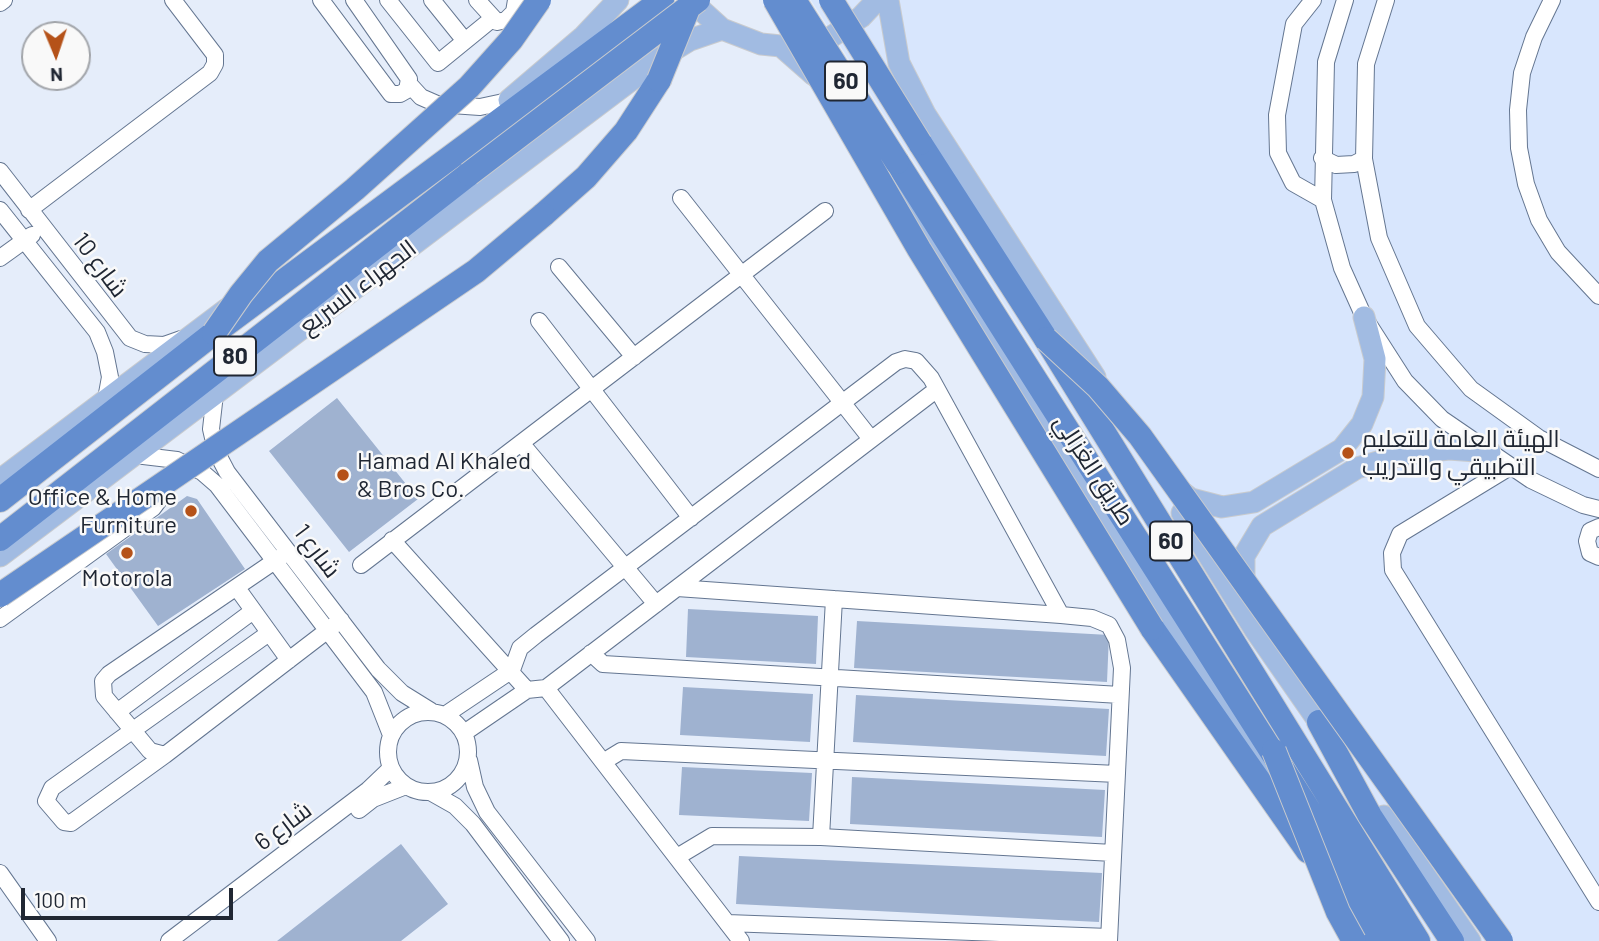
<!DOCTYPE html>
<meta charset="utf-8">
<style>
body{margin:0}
#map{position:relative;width:1599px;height:941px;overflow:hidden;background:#e5edfa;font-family:Barlow,sans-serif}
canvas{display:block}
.north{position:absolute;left:21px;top:21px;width:70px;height:70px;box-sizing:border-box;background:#f9f9f9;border:2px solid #a2a5aa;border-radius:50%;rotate:178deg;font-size:19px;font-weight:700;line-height:28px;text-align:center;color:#202733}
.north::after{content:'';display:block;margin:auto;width:24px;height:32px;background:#b55219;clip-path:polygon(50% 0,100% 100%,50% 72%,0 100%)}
.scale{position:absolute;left:21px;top:888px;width:212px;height:32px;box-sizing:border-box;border:4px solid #202733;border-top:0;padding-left:9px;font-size:21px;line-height:24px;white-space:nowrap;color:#202733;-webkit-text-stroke:5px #f9f9f9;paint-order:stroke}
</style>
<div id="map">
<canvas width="1599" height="941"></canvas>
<div class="north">N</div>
<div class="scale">100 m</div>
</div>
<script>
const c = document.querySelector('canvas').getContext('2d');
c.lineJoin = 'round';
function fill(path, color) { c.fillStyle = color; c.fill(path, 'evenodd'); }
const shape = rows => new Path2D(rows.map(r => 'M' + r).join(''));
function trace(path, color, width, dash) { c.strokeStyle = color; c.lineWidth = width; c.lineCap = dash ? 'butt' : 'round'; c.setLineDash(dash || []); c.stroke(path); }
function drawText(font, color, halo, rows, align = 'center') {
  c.font = font + ' Barlow,Cairo,sans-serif'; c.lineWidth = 5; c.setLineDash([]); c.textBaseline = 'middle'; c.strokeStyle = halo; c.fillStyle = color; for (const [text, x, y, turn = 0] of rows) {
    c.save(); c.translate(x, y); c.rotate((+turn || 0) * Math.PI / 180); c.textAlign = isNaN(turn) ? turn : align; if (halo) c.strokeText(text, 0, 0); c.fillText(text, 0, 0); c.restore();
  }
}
fill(shape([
 [811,0,1599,0,1599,941,1404,941,1292,757]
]), '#d8e6fd');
fill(shape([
 [337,398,418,499,349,552,269,451],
 [187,496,197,499,245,569,158,626,106,554],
 [688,609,818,616,816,664,686,657],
 [857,621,1109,635,1107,682,854,668],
 [683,687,813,694,810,742,680,735],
 [856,695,1109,709,1106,756,853,742],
 [682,767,812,773,809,821,679,815],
 [852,777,1105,790,1102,837,850,824],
 [401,844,448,904,401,941,277,941],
 [739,856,1102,873,1099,922,736,904]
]), '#9fb2d0');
const minor = shape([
 [321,0,391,94,400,94,407,90,409,79,354,0],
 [388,0,438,63,492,19],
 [432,0,465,41],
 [477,0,497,22,506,20,514,12,516,0],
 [1313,0,1294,24,1277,115,1278,153,1293,183,1323,200],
 [1345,0,1326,62,1323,200,1342,268,1364,317,1405,381,1442,419,1531,480,1583,505,1599,509],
 [1386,0,1366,64,1364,159,1379,238,1417,326,1471,389,1539,438,1599,469],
 [1552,0,1534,37,1522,73,1518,110,1519,148,1526,184,1539,220,1558,252,1599,296],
 [0,3,4,0],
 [410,85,421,97,437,104,480,107,508,101],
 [1322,158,1336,165,1354,164,1364,159],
 [0,171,130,338,145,344,164,345,181,339],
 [681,198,871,439],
 [0,210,97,332,105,352,110,377,106,399],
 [29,210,210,73,215,64,215,55,173,0],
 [0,258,32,235],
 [559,267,634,357],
 [539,321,691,518],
 [215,394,211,429,216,451,227,472,378,669,402,693,431,711],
 [521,443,656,604],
 [135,455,177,460,202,472,217,485,374,692,391,735],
 [1510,467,1400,534,1392,553,1393,570,1599,902],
 [1599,527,1590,531,1587,541,1590,553,1599,557],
 [392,540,527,690],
 [288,552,109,674,103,681,104,696,150,751,165,755,341,620],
 [361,565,825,211],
 [237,588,289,660],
 [677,588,1061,615,1092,618,1109,625,1117,640,1122,668,1109,941],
 [0,619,153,508,165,492,168,482],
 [591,653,603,664,1120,695],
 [546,688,741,941],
 '388 752a40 40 0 1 1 80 0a40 40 0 1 1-80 0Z',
 [117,712,253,611],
 [445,715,512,670,520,648,536,635,896,362,905,359,916,361,931,378,1061,615],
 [464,733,527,690,546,688,936,390],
 [165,755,71,823,64,822,46,801,52,788,269,633],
 [469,760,475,787,487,812,587,941],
 [603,762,621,751,1117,774],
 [432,793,455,806,473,824,561,941],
 [359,810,373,799,406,786],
 [821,837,834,599],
 [677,857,712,836,821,837,1113,853],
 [0,873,48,941],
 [727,923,1109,937],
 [169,941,368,790,390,769]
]);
const major = shape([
 [690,0,722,29,761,44,781,46,807,44,831,37,861,17,877,0],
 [888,0,899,63,925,114,1095,377],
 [781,46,814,75],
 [509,100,584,36,618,0],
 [895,185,1267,773],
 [0,480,227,309],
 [1178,489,1191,499,1222,507,1254,502,1342,449,1362,424,1373,397,1375,359,1364,317],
 [1182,513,1255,630,1328,735],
 [0,556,659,59,690,40,722,29],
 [1244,588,1244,556,1262,526,1357,468,1405,454,1449,449,1490,452],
 [1384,816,1470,941]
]);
const highway = shape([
 [920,143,1046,339,1418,941],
 [897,162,1392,941],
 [543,215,586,177,626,131,659,80],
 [0,500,214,333,662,0],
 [0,539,469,174],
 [1152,628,1308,851],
 [1319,722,1370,816,1452,941],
 [1335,889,1372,941]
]);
trace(minor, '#647691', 18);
trace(major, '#c9cbce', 23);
trace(highway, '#c9cbce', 26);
trace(minor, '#fff', 16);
trace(major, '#a1bbe2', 21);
trace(highway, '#638dcf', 24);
const highwayBridge = shape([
 [775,0,919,249,1152,628],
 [794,0,897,162],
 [831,0,920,143],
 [659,80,689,6],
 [469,174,698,0],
 [214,333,241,294,268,261,355,189,469,87,511,40,539,0],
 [1046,339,1098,387,1140,436,1501,941],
 [0,595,476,271,543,215],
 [1274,751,1338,912,1354,941]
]);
trace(highwayBridge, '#c9cbce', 26, []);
trace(highwayBridge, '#638dcf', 24);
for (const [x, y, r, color] of [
 [1348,453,7,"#b55219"],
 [343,475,7,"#b55219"],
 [191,511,7,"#b55219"],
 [127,553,7,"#b55219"]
]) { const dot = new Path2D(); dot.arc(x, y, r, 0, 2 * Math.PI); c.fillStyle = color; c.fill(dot); trace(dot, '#f9f9f9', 2.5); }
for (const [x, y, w] of [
 [846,81,42],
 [235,356,42],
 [1171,541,42]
]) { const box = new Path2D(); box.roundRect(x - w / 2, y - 19.5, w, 39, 5); c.fillStyle = '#f9f9f9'; c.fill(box); trace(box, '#202733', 2); }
drawText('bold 23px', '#202733', null, [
 ["60",846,81],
 ["80",235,356],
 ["60",1171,541]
]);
drawText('24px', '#202733', '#f9f9f9', [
 ["شارع 10",100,265,53],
 ["الجهراء السريع",358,287,-37],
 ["طريق الغزالي",1094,470,57],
 ["شارع 1",317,551,53],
 ["شارع 6",283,826,-37]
]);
drawText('24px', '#202733', '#f9f9f9', [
 ["الهيئة العامة للتعليم",1362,439],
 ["التطبيقي والتدريب",1362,467],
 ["Hamad Al Khaled",357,461],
 ["& Bros Co.",357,489],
 ["Office & Home",177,497,"right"],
 ["Furniture",177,525,"right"],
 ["Motorola",127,578,"center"]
], 'left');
</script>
